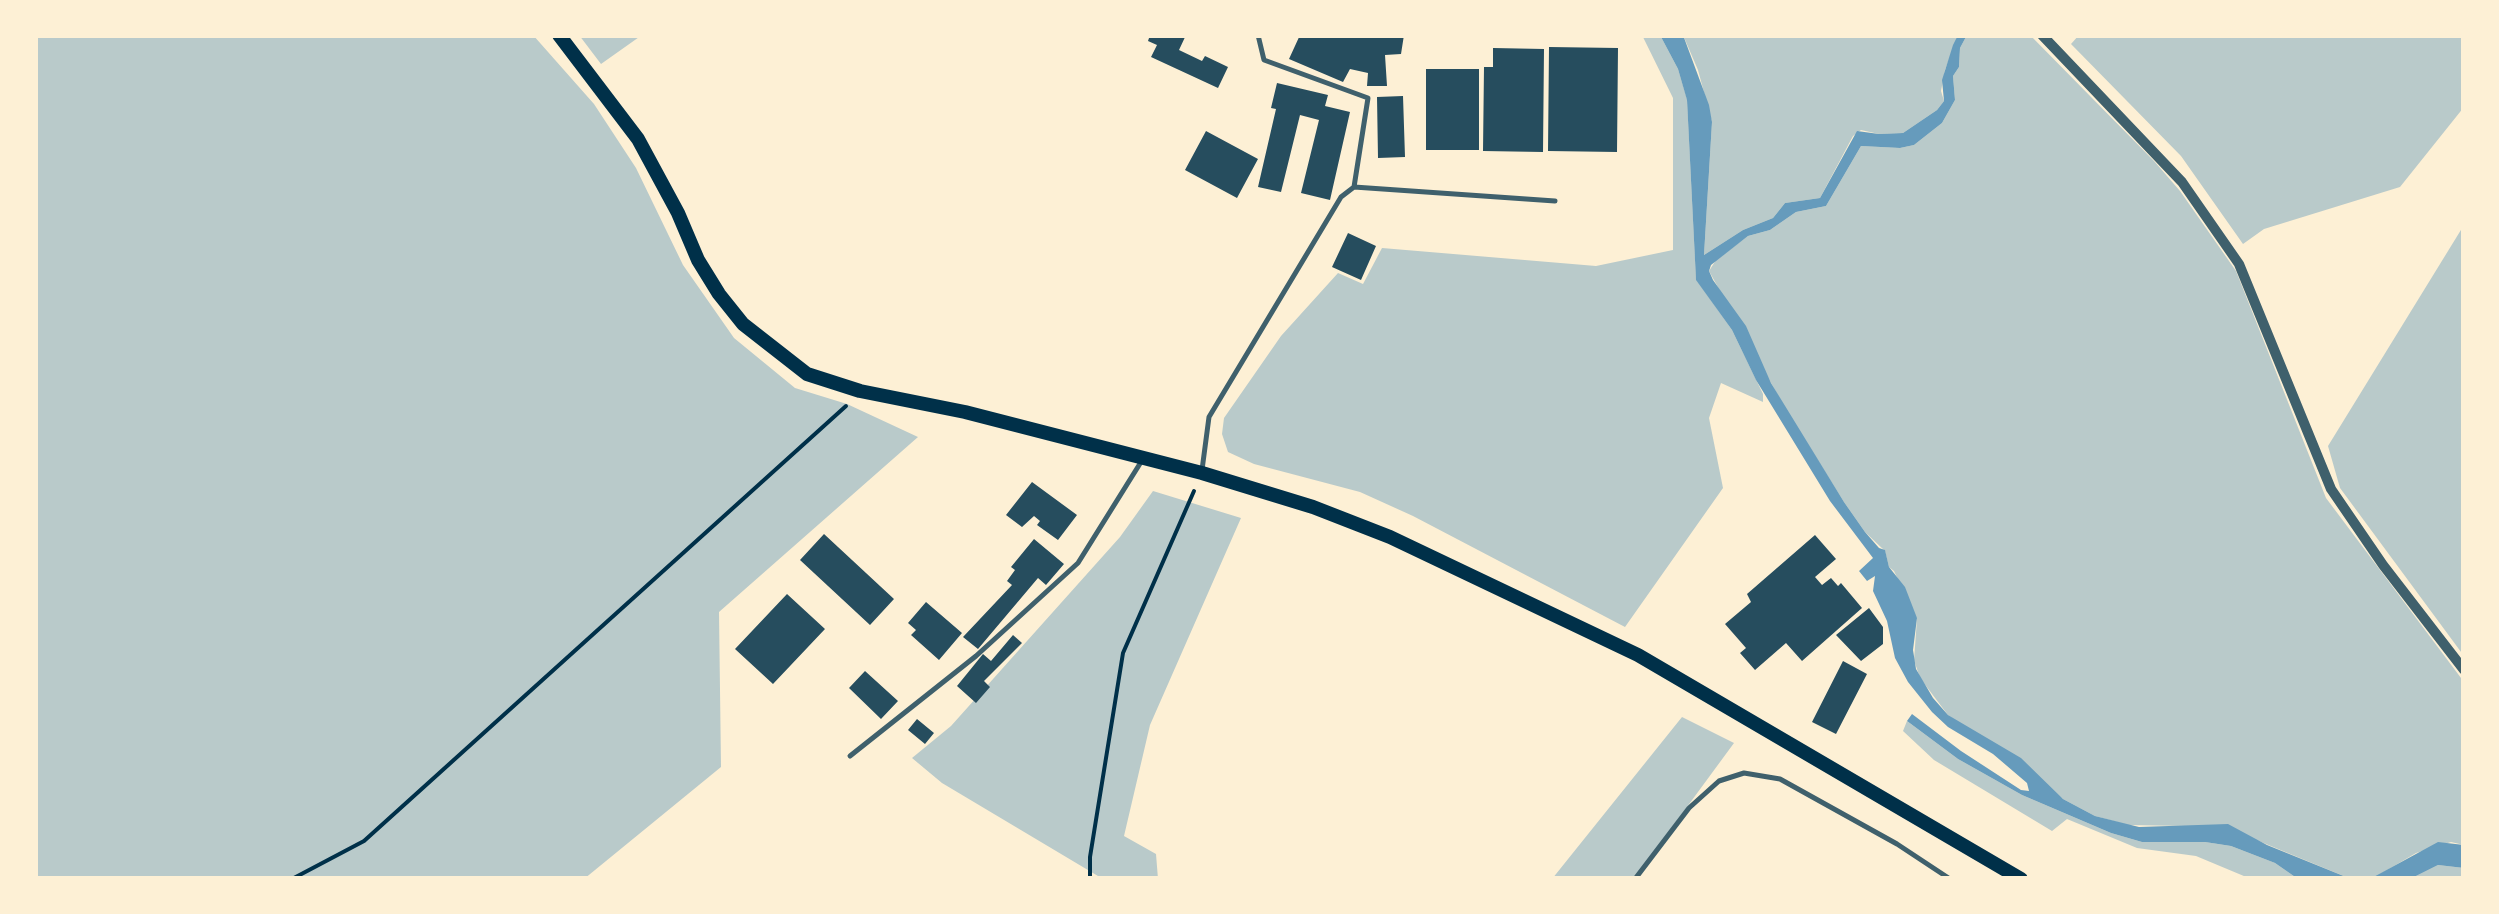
<!DOCTYPE html>
<style>
body{margin:0}
#map{position:relative;width:2499px;height:914px;overflow:hidden;background:#fdf0d5;font-family:Mulish,sans-serif}
canvas{display:block}
.frame{position:absolute;inset:0;border:38px solid #fdf0d5;pointer-events:none}
</style>
<div id="map">
<canvas width="2499" height="914"></canvas>
<div class="frame"></div>
</div>
<script>
const c = document.querySelector('canvas').getContext('2d');
c.lineJoin = 'round';
function fill(path, color) { c.fillStyle = color; c.fill(path, 'evenodd'); }
const shape = rows => new Path2D(rows.map(r => 'M' + r).join(''));
function trace(path, color, width, dash) { c.strokeStyle = color; c.lineWidth = width; c.lineCap = dash ? 'butt' : 'round'; c.setLineDash(dash || []); c.stroke(path); }
fill(shape([
 [35,35,533,35,594,104,636,168,683,265,734,338,795,388,847,404,918,437,719,612,721,767,584,879,35,879],
 [579,35,642,35,601,64],
 [1642,35,1660,35,1678,69,1687,99,1696,279,1732,330,1763,394,1763,402,1721,383,1709,418,1723,488,1625,627,1413,516,1360,492,1254,464,1228,452,1222,434,1224,418,1281,336,1338,273,1363,284,1382,248,1596,266,1673,250,1673,98],
 [1683,35,1958,35,1945,70,1941,91,1944,101,1937,110,1903,133,1879,134,1861,130,1853,136,1820,198,1785,203,1773,218,1743,230,1704,255,1712,122,1698,70],
 [1967,35,2030,35,2154,161,2180,191,2236,271,2326,498,2464,682,2464,845,2451,842,2416,853,2372,879,2351,879,2249,837,2185,826,2128,825,2095,816,2063,799,1948,715,1920,678,1914,660,1917,619,1894,571,1889,567,1885,551,1865,532,1844,502,1785,408,1709,271,1716,260,1748,236,1770,230,1796,212,1826,206,1861,146,1900,148,1914,145,1942,123,1955,100,1953,76,1959,67,1960,48],
 [2079,35,2464,35,2464,107,2400,187,2264,229,2243,244,2181,156,2071,44],
 [2464,225,2464,656,2340,488,2328,446],
 [1153,491,1241,518,1150,725,1124,836,1156,854,1158,879,1103,879,942,783,912,758,951,726,1120,537],
 [1682,717,1734,743,1634,879,1552,879],
 [1907,721,1958,759,2022,795,2111,833,2142,842,2205,842,2231,846,2275,863,2298,879,2251,879,2196,856,2137,848,2067,819,2052,831,1934,760,1903,731],
 [2438,865,2464,868,2464,879,2410,879]
]), '#b9caca');
fill(shape([
 [1660,35,1683,35,1709,105,1712,122,1704,255,1743,230,1773,218,1785,203,1820,198,1857,131,1879,134,1903,133,1937,110,1944,101,1942,80,1953,45,1958,35,1967,35,1960,48,1959,67,1953,76,1955,100,1942,123,1914,145,1900,148,1861,146,1826,206,1796,212,1770,230,1748,236,1711,265,1709,271,1713,280,1746,326,1771,383,1844,502,1865,532,1879,548,1885,550,1889,567,1905,587,1917,618,1913,650,1916,669,1933,698,1948,715,2021,758,2063,799,2095,816,2139,827,2228,824,2267,845,2351,879,2298,879,2275,863,2231,846,2205,842,2142,842,2111,833,2022,795,1958,759,1907,721,1912,714,1961,751,2021,790,2029,791,2027,783,1993,754,1948,727,1932,712,1908,682,1895,658,1887,621,1873,591,1875,576,1867,581,1859,571,1873,558,1830,501,1756,380,1732,330,1696,280,1687,100,1678,69],
 [2438,842,2464,845,2464,868,2438,865,2410,879,2370,879]
]), '#669bbc');
fill(shape([
 [1150,35,1186,35,1179,50,1202,61,1205,56,1228,67,1218,88,1151,57,1157,45,1148,41],
 [1300,35,1404,35,1401,54,1385,55,1387,86,1367,86,1368,73,1350,69,1343,82,1289,59],
 [1549,47,1618,48,1617,152,1548,151],
 [1493,48,1544,49,1543,152,1483,151,1484,67,1493,67],
 [1426,69,1479,69,1479,150,1426,150],
 [1277,83,1328,95,1325,106,1350,112,1330,200,1301,193,1319,120,1300,115,1281,192,1258,187,1276,109,1271,108],
 [1403,96,1405,157,1378,158,1377,97],
 [1206,131,1258,159,1237,198,1185,170],
 [1348,233,1376,246,1361,280,1332,267],
 [1032,482,1077,515,1058,540,1037,525,1040,521,1034,516,1022,527,1006,515],
 [824,534,894,599,870,625,800,560],
 [1815,535,1836,559,1815,577,1822,585,1831,578,1838,586,1841,583,1862,608,1802,661,1786,643,1755,670,1740,653,1746,648,1725,624,1751,602,1747,594],
 [1034,539,1064,564,1046,585,1038,578,978,649,963,637,1012,585,1007,581,1015,570,1011,567],
 [787,594,825,629,773,684,735,649],
 [926,602,962,633,939,660,911,635,916,630,908,623],
 [1869,608,1883,627,1883,644,1861,661,1836,635],
 [1013,635,1022,643,984,681,990,687,976,703,957,686,983,654,991,661],
 [1843,661,1867,674,1836,734,1812,722],
 [865,671,898,701,881,719,849,688],
 [917,719,934,733,925,744,908,730]
]), '#264d5e');
trace(shape([
 [292,879,364,841,846,406],
 [1090,879,1090,857,1123,653,1194,491]
]), '#003049', 4);
trace(shape([
 [1258,35,1264,60,1368,98,1354,187],
 [1202,470,1209,417,1341,197,1354,187,1555,201],
 [850,756,976,656,1078,563,1141,462],
 [1635,879,1689,808,1719,781,1744,773,1780,779,1897,844,1950,879]
]), '#3f606c', 5);
trace(shape([
 [2042,35,2182,182,2239,264,2331,489,2383,565,2464,670]
]), '#3f606c', 10);
trace(shape([
 [559,35,638,139,678,213,698,260,719,294,743,324,807,374,860,391,965,412,1202,473,1313,507,1390,537,1638,655,2021,879]
]), '#003049', 14);
</script>
